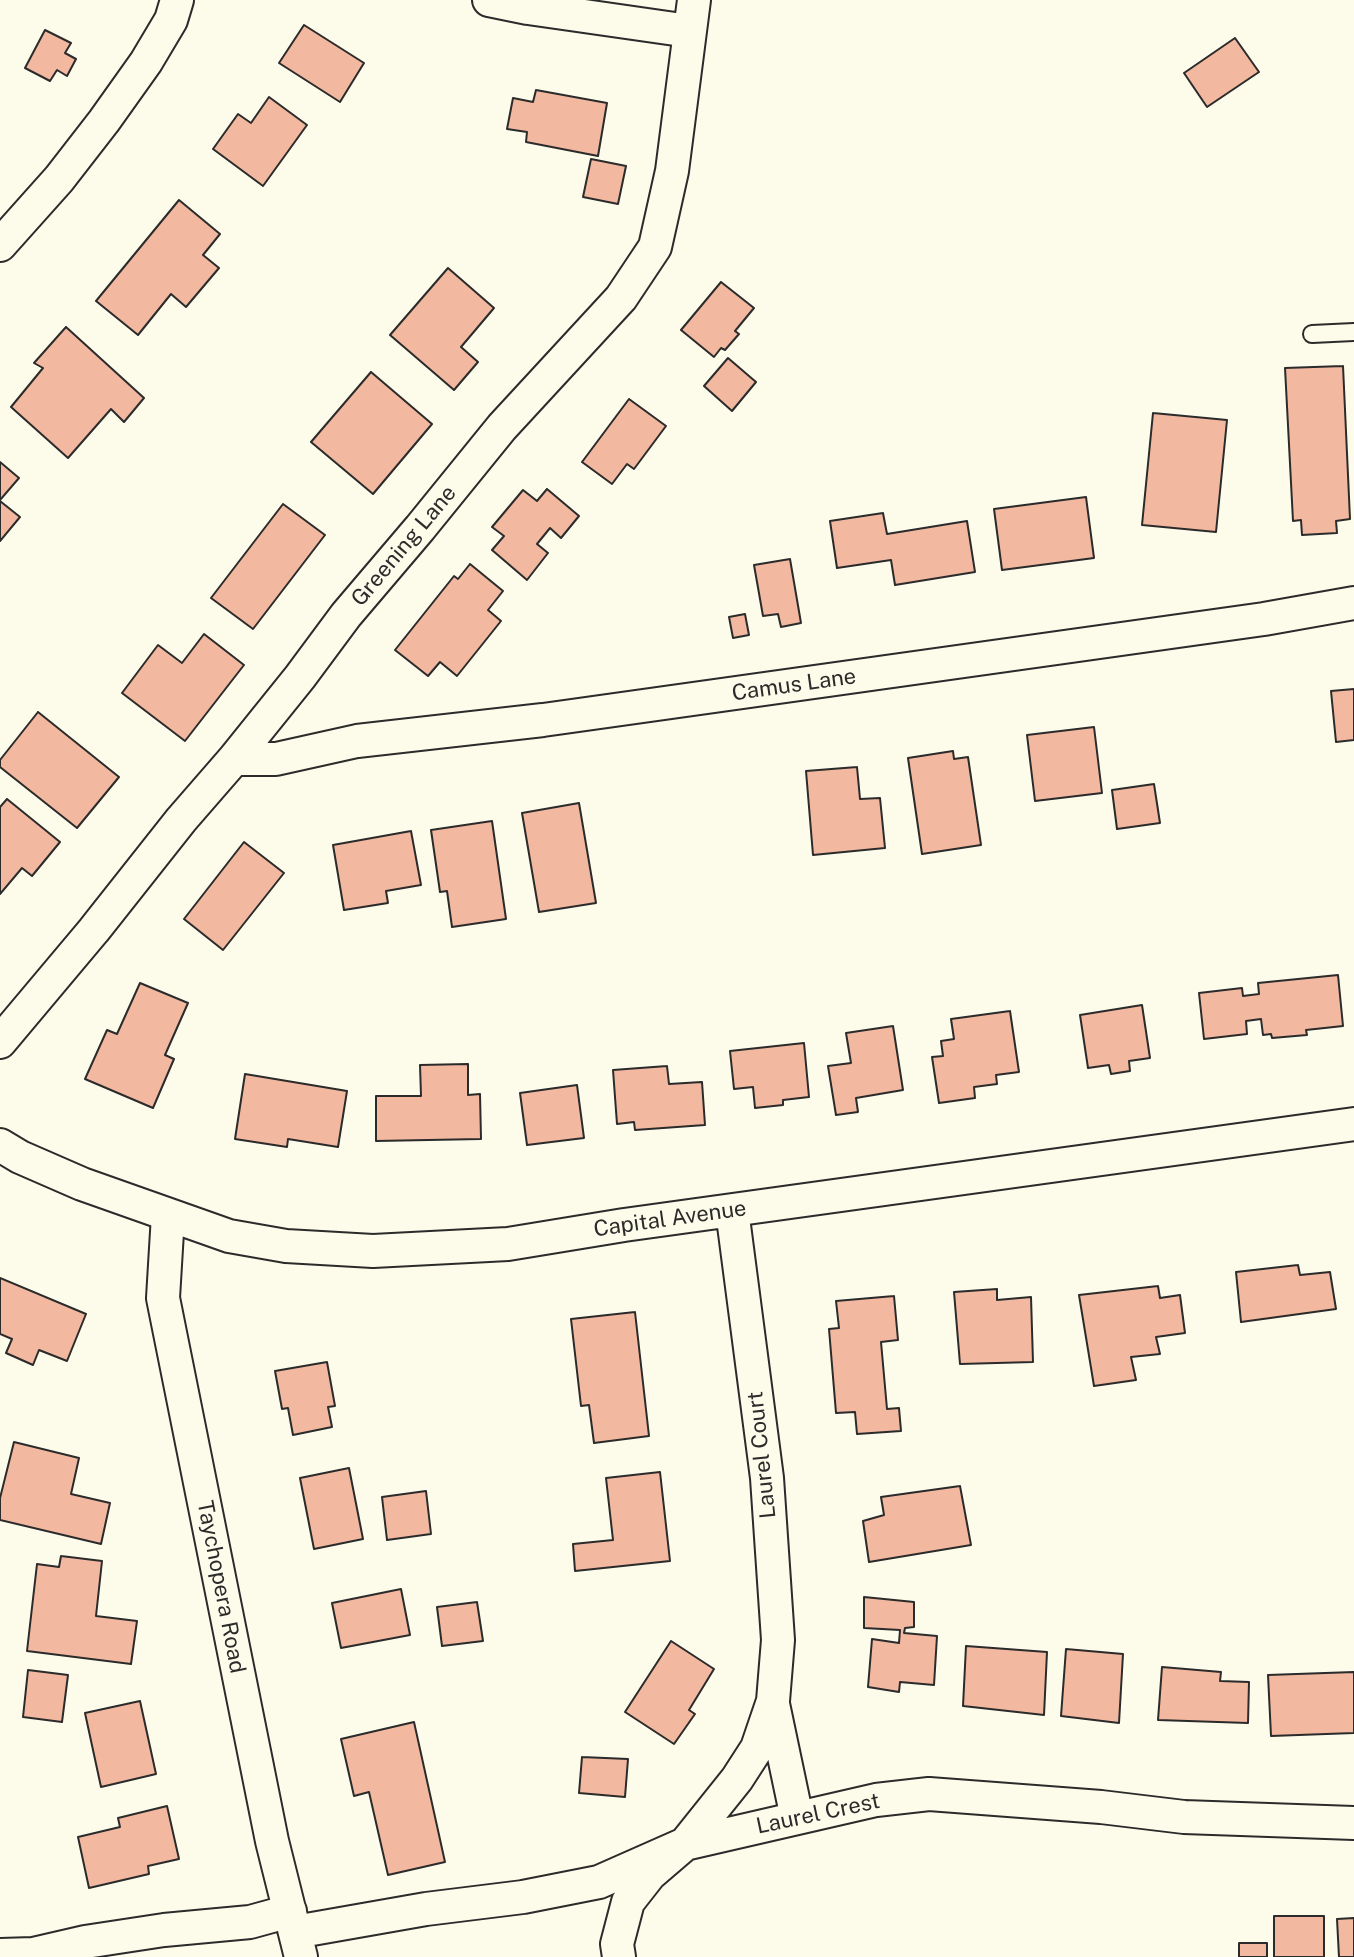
<!DOCTYPE html>
<style>
body{margin:0}
canvas{display:block;background:#fdfbea}
</style>
<canvas width="1354" height="1957"></canvas>
<script>
const c = document.querySelector('canvas').getContext('2d');
c.lineJoin = 'round';
function fill(path, color) { c.fillStyle = color; c.fill(path, 'evenodd'); }
const shape = rows => new Path2D(rows.map(r => 'M' + r).join(''));
function trace(path, color, width, dash) { c.strokeStyle = color; c.lineWidth = width; c.lineCap = dash ? 'butt' : 'round'; c.setLineDash(dash || []); c.stroke(path); }
function drawText(font, color, halo, rows, align = 'center') {
  c.font = font + ' "Public Sans",sans-serif'; c.lineWidth = 6; c.setLineDash([]); c.textBaseline = 'middle'; c.strokeStyle = halo; c.fillStyle = color; for (const [text, x, y, turn = 0] of rows) {
    c.save(); c.translate(x, y); c.rotate((+turn || 0) * Math.PI / 180); c.textAlign = isNaN(turn) ? turn : align; if (halo) c.strokeText(text, 0, 0); c.fillText(text, 0, 0); c.restore();
  }
}
const building = shape([
 [304,25,364,63,340,102,279,63,304,25],
 [45,30,71,43,65,53,76,59,67,76,57,70,50,81,25,68,45,30],
 [1235,38,1259,72,1207,107,1184,73,1235,38],
 [536,90,607,103,598,156,526,142,527,132,507,129,513,98,533,102,536,90],
 [269,97,307,125,263,186,213,149,238,114,251,123,269,97],
 [591,159,626,166,618,204,583,197,591,159],
 [179,200,220,234,203,255,219,268,186,307,171,294,138,335,96,301,179,200],
 [448,268,494,308,461,347,478,362,454,390,390,335,448,268],
 [721,282,754,308,735,331,739,334,725,350,721,348,714,357,681,330,721,282],
 [66,327,144,398,124,422,111,409,68,458,11,407,43,368,34,363,66,327],
 [728,358,756,382,732,411,704,386,728,358],
 [1343,366,1350,519,1336,521,1337,533,1302,535,1301,520,1293,521,1285,368,1343,366],
 [371,372,432,424,373,494,311,442,371,372],
 [629,399,666,426,634,469,627,464,612,484,582,462,629,399],
 [1153,413,1227,420,1216,532,1142,525,1153,413],
 [0,462,19,478,0,500,0,462],
 [547,489,579,516,561,538,550,528,537,544,548,553,527,580,492,550,504,536,492,527,523,490,537,501,547,489],
 [1086,497,1094,558,1002,570,994,509,1086,497],
 [0,501,20,517,0,541,0,501],
 [283,504,325,535,253,629,211,598,283,504],
 [883,513,887,534,967,521,975,572,895,585,891,560,837,568,830,521,883,513],
 [790,559,801,623,781,627,778,614,763,616,754,565,790,559],
 [470,564,503,591,488,610,501,621,457,676,440,662,428,676,395,650,454,576,458,579,470,564],
 [745,614,749,635,733,638,729,617,745,614],
 [204,634,244,665,185,741,122,693,158,645,182,663,204,634],
 [1354,689,1354,740,1336,742,1331,691,1354,689],
 [38,712,119,777,77,828,0,767,0,760,38,712],
 [1094,727,1102,793,1035,801,1027,735,1094,727],
 [953,751,954,759,968,757,981,845,922,854,908,758,953,751],
 [857,767,860,799,880,798,885,848,813,855,806,771,857,767],
 [1154,784,1160,823,1117,829,1112,790,1154,784],
 [7,799,60,842,32,876,22,868,0,894,0,807,7,799],
 [579,803,596,903,539,912,522,813,579,803],
 [492,821,506,919,452,927,447,891,440,892,431,830,492,821],
 [411,831,421,885,386,891,388,903,344,910,333,845,411,831],
 [244,842,284,873,223,950,184,919,244,842],
 [1338,975,1343,1026,1306,1030,1307,1035,1272,1038,1271,1034,1263,1035,1261,1019,1246,1021,1247,1034,1204,1039,1199,993,1242,988,1243,996,1259,994,1258,983,1338,975],
 [140,983,188,1003,165,1055,174,1059,153,1108,85,1079,107,1030,117,1034,140,983],
 [1142,1005,1150,1058,1129,1061,1130,1071,1111,1074,1109,1065,1088,1068,1080,1015,1142,1005],
 [1010,1011,1019,1072,996,1075,997,1084,974,1087,975,1098,939,1103,932,1057,943,1056,941,1041,954,1039,951,1019,1010,1011],
 [893,1026,903,1090,856,1098,858,1112,836,1115,828,1066,851,1063,846,1033,893,1026],
 [804,1043,809,1097,783,1100,783,1105,755,1108,753,1087,734,1089,730,1051,804,1043],
 [468,1064,468,1095,480,1094,481,1139,376,1141,376,1096,421,1096,420,1065,468,1064],
 [667,1066,669,1084,702,1082,705,1125,635,1130,634,1122,617,1124,613,1070,667,1066],
 [245,1074,347,1091,338,1147,288,1139,287,1147,235,1139,245,1074],
 [577,1085,584,1138,527,1145,520,1093,577,1085],
 [1298,1265,1300,1275,1330,1272,1336,1309,1241,1322,1236,1272,1298,1265],
 [0,1278,86,1314,67,1361,39,1350,33,1365,6,1353,12,1339,0,1334,0,1278],
 [1158,1286,1160,1298,1180,1295,1185,1333,1156,1337,1160,1354,1131,1357,1136,1380,1094,1386,1079,1295,1158,1286],
 [997,1289,997,1300,1031,1297,1033,1362,960,1364,954,1292,997,1289],
 [894,1296,898,1340,881,1342,887,1409,899,1408,901,1431,857,1434,855,1412,836,1413,829,1329,839,1328,836,1301,894,1296],
 [635,1312,649,1436,594,1443,589,1405,581,1406,571,1319,635,1312],
 [327,1362,335,1406,328,1407,332,1427,293,1435,288,1408,282,1409,275,1371,327,1362],
 [14,1442,79,1458,71,1494,110,1503,101,1544,0,1520,0,1498,14,1442],
 [349,1468,363,1539,314,1549,300,1478,349,1468],
 [660,1472,670,1561,575,1571,573,1544,613,1540,606,1478,660,1472],
 [960,1486,971,1545,869,1562,863,1521,884,1515,881,1497,960,1486],
 [426,1491,431,1534,387,1540,382,1497,426,1491],
 [61,1556,102,1561,96,1616,137,1621,131,1664,27,1651,37,1564,59,1567,61,1556],
 [401,1589,410,1635,341,1648,332,1603,401,1589],
 [864,1597,914,1602,914,1627,905,1628,904,1633,937,1636,934,1685,900,1682,899,1692,868,1687,872,1639,899,1643,900,1630,864,1628,864,1597],
 [477,1602,483,1641,442,1646,437,1607,477,1602],
 [671,1641,714,1669,689,1710,695,1714,674,1744,625,1712,671,1641],
 [966,1646,1047,1652,1044,1715,963,1706,966,1646],
 [1066,1649,1123,1654,1119,1723,1061,1716,1066,1649],
 [1162,1667,1221,1672,1220,1681,1249,1682,1248,1723,1158,1720,1162,1667],
 [28,1670,68,1675,62,1722,23,1717,28,1670],
 [1354,1672,1354,1733,1271,1736,1268,1675,1354,1672],
 [140,1701,156,1774,101,1787,85,1713,140,1701],
 [414,1722,445,1862,388,1875,369,1792,354,1796,341,1739,414,1722],
 [582,1757,628,1759,625,1797,579,1793,582,1757],
 [167,1806,179,1859,148,1866,149,1874,89,1888,78,1837,120,1827,118,1818,167,1806],
 [1274,1916,1324,1916,1324,1957,1274,1957,1274,1916],
 [1354,1918,1354,1957,1339,1957,1337,1919,1354,1918],
 [1239,1943,1267,1943,1267,1957,1239,1957,1239,1943]
]);
fill(building, '#f2b8a0');
trace(building, '#2b2b2b', 2);
const lane = shape([
 [1312,334,1354,332]
]);
const street = shape([
 [489,0,528,8,689,31],
 [0,245,59,179,104,121,146,62,171,20,177,0],
 [234,759,276,759,357,741,543,720,1264,619,1354,603],
 [0,1042,94,930,181,820,234,759,300,677,346,615,420,528,502,427,621,298,655,247,672,171,694,0],
 [0,1145,20,1157,82,1184,229,1236,286,1246,373,1251,508,1244,624,1225,1354,1124],
 [168,1215,163,1298,272,1841,301,1957],
 [773,1704,797,1818],
 [295,1932,426,1909,523,1897,599,1882,685,1844,876,1800,929,1794,1101,1807,1184,1817,1354,1823],
 [0,1955,33,1954,85,1942,164,1930,250,1922,290,1911],
 [619,1957,617,1944,628,1902,650,1874,685,1844,737,1779,757,1748,773,1701,778,1640,767,1478,732,1210]
]);
trace(lane, '#2b2b2b', 20);
trace(street, '#2b2b2b', 36);
trace(lane, '#fdfbea', 16);
trace(street, '#fdfbea', 32);
drawText('22px', '#2b2b2b', '#fdfbea', [
 ["Greening Lane",404,546,-50],
 ["Camus Lane",794,685,-8],
 ["Capital Avenue",670,1219,-8],
 ["Laurel Court",762,1455,-96],
 ["Taychopera Road",221,1587,79],
 ["Laurel Crest",818,1814,-12]
]);
</script>
